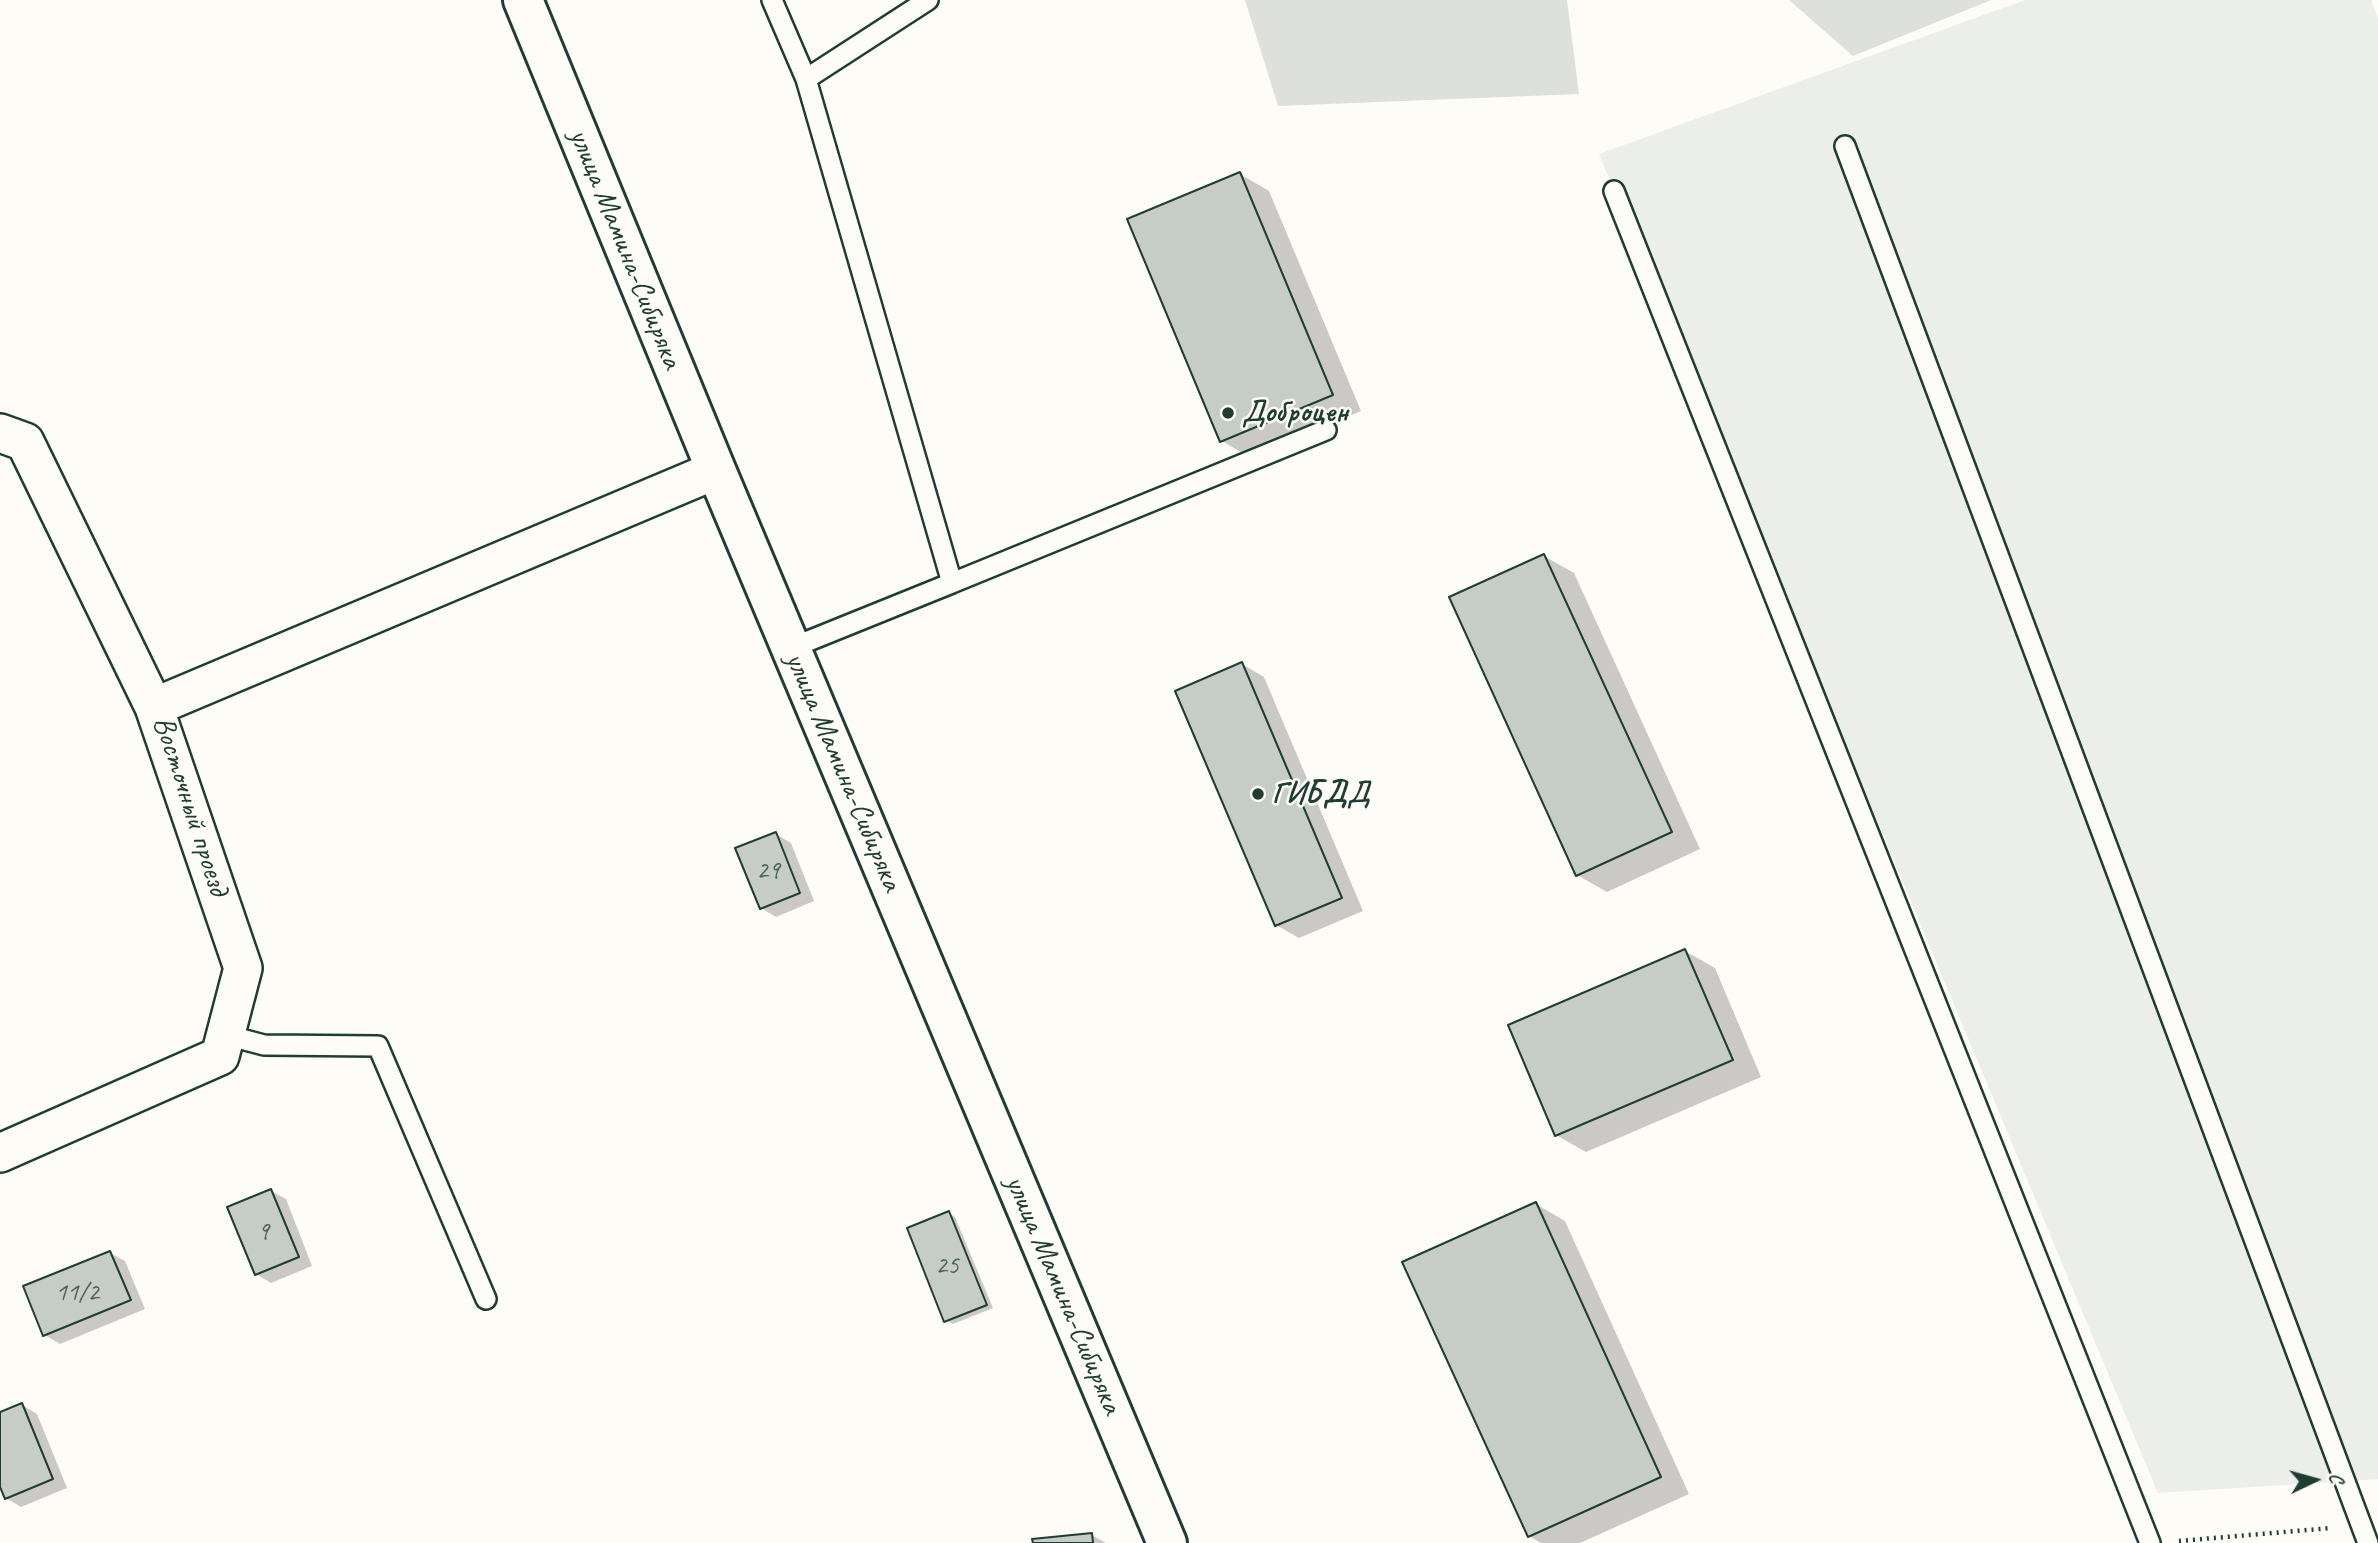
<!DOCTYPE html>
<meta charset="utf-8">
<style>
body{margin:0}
#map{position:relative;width:2378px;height:1543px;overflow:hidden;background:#fdfcf7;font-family:Caveat,sans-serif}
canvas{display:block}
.north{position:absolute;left:2280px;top:1445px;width:70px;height:70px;-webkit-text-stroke:5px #fdfcf7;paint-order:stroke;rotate:85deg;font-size:19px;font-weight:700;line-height:28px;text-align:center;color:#1f3d34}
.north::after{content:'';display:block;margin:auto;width:24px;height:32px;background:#1f3d34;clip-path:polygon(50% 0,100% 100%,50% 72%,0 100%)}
</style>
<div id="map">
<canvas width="2378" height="1543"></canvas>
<div class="north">С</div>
</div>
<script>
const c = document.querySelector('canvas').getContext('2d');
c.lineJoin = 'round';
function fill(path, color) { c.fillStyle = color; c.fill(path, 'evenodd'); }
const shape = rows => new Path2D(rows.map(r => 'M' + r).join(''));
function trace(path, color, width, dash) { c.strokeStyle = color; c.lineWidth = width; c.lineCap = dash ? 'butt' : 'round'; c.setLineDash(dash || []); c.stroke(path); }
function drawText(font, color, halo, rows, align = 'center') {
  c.font = font + ' Caveat,sans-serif'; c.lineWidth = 5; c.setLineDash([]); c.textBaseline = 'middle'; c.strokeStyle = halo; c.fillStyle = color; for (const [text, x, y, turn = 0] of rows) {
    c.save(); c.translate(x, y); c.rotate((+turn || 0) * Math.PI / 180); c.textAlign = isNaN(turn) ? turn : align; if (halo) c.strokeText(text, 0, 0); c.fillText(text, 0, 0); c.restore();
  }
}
fill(shape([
 [2025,0,2371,0,2378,18,2378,1479,2158,1493,1599,154]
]), '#eceee9');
fill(shape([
 [1245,0,1567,0,1579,94,1278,106],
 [1789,0,1991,0,1853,56]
]), '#dde0db');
fill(shape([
 [1240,174,1269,191,1361,411,1251,458,1222,441],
 [1544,556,1574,573,1700,849,1607,892,1577,875],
 [1242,664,1264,677,1363,911,1299,938,1276,925],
 [776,834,791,843,814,901,776,917,761,908],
 [1685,951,1715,968,1761,1077,1586,1152,1556,1135],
 [271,1191,286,1199,312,1266,271,1283,256,1274],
 [1536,1204,1565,1221,1689,1494,1580,1543,1541,1543,1529,1536],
 [948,1213,955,1217,993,1308,953,1324,946,1320],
 [110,1253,125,1261,145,1309,60,1344,45,1335],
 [22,1405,37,1414,67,1488,21,1507,6,1498,0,1483,0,1414],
 [1092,1535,1106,1543,1034,1543]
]), '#0003');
const building = shape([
 [1240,172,1333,395,1220,442,1127,219,1240,172],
 [1544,554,1672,832,1576,876,1449,597,1544,554],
 [1242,662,1342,898,1275,926,1175,691,1242,662],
 [776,832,800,893,760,909,735,848,776,832],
 [1685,949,1733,1060,1555,1136,1508,1025,1685,949],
 [271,1189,299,1257,255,1275,227,1207,271,1189],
 [1536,1202,1661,1477,1528,1537,1402,1262,1536,1202],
 [949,1211,987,1305,944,1322,907,1228,949,1211],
 [110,1251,131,1300,43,1336,23,1286,110,1251],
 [22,1403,53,1479,5,1499,0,1487,0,1412,22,1403],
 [1092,1533,1093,1543,1033,1543,1032,1539,1092,1533]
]);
fill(building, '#c6cdc7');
trace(building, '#1f3d34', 2);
const service = shape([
 [772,0,806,79,952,583,791,648],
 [806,79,928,0],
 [1845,146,2368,1543],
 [1614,191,2150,1543],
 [952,583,1326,430],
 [226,1035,264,1045,378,1046,486,1299]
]);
const minor = shape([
 [0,433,25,442,154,707],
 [0,1153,220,1056,243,968,154,707,716,470]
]);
const secondary = shape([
 [523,0,716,470,1167,1543]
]);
trace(service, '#1f3d34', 24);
trace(minor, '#1f3d34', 42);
trace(secondary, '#1f3d34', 44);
trace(shape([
 [2179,1541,2331,1528]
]), '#1f3d34', 4.5, [2, 5]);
trace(service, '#fdfcf7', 19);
trace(minor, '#fdfcf7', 37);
trace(secondary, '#fdfcf7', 38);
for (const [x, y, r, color] of [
 [1228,413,7,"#1f3d34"],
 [1258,794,7,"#1f3d34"]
]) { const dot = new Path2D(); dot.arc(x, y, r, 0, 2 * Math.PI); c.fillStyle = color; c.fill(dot); trace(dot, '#fdfcf7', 2.5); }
drawText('26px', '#496159', null, [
 ["29",768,871],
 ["9",263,1232],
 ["25",947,1266],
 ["11/2",77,1293]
]);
drawText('30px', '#1f3d34', '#fdfcf7', [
 ["улица Мамина-Сибиряка",625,249,68],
 ["улица Мамина-Сибиряка",843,772,67],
 ["Восточный проезд",190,806,72],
 ["улица Мамина-Сибиряка",1063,1295,67]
]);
drawText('bold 30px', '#1f3d34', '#fdfcf7', [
 ["Доброцен",1242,413],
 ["ГИБДД",1272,794]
], 'left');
</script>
